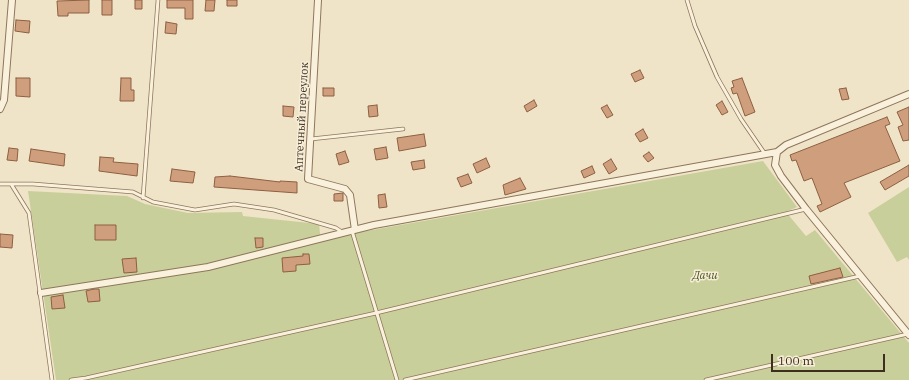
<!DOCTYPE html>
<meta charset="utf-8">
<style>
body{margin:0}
#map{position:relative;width:909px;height:380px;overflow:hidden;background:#f0e4c8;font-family:"IBM Plex Serif",serif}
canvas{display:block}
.scale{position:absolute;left:771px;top:354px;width:114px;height:18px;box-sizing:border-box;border:2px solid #3d2e20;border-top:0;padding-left:5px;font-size:12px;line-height:14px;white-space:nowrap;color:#3d2e20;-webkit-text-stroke:3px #f7eed8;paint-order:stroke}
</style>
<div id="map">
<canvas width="909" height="380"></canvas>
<div class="scale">100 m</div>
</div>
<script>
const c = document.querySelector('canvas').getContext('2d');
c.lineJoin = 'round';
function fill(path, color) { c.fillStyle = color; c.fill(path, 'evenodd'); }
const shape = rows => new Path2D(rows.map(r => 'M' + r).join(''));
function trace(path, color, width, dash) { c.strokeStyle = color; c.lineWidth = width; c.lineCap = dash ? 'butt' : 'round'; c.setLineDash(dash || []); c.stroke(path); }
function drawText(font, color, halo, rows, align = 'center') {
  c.font = font + ' "IBM Plex Serif",serif'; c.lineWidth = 3; c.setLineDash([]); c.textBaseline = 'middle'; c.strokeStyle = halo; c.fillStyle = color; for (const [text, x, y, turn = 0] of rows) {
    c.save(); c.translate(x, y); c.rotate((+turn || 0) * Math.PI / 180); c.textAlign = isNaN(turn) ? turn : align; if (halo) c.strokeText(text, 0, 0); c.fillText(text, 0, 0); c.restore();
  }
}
fill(shape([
 [763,161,797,207,786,212,806,236,815,230,909,343,909,380,56,380,28,191,127,196,145,204,188,213,242,212,243,216,319,224,321,242,355,233],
 [909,187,909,260,907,257,897,262,868,213]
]), '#c9cf9b');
const building = shape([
 [89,0,89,13,68,13,68,16,58,16,57,1,89,0],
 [102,0,112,0,112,15,102,15,102,0],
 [135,0,142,0,142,9,135,9,135,0],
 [167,0,193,0,193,19,185,19,185,8,167,8,167,0],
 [206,0,215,0,214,11,205,11,206,0],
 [227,0,237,0,237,6,227,6,227,0],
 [16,20,30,21,29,33,15,31,16,20],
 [166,22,177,24,176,34,165,33,166,22],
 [640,70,644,78,635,82,631,74,640,70],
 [16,78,30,78,30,97,16,96,16,78],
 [121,78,131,78,131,90,134,90,134,101,120,101,121,78],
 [742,78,755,112,745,116,737,93,733,94,731,88,734,87,732,81,742,78],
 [323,88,334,88,334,96,323,96,323,88],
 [846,88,849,99,842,100,839,89,846,88],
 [534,100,537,106,527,112,524,106,534,100],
 [722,101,728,112,722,115,716,105,722,101],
 [377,105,378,116,369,117,368,106,377,105],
 [607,105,613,115,607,118,601,108,607,105],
 [283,106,294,107,293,117,283,116,283,106],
 [909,107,909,140,903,141,898,127,903,125,897,112,909,107],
 [887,117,890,124,885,126,900,161,844,183,851,197,820,212,817,206,822,204,812,178,804,181,796,160,792,161,790,155,887,117],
 [643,129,648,138,640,142,635,134,643,129],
 [424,134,426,146,399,151,397,138,424,134],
 [386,147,388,158,376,160,374,149,386,147],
 [9,148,18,149,17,161,7,160,9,148],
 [31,149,65,154,64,166,29,161,31,149],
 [345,151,349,162,339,165,336,154,345,151],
 [649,152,654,158,648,162,643,156,649,152],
 [100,157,114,158,113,162,138,164,137,176,99,171,100,157],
 [486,158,490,167,477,173,473,164,486,158],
 [611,159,617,169,609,174,603,164,611,159],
 [424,160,425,168,413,170,411,162,424,160],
 [909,165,909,176,885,190,880,182,909,165],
 [592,166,595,173,584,178,581,171,592,166],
 [172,169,195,172,193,183,170,181,172,169],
 [468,174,472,183,461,187,457,178,468,174],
 [230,176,280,182,280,181,297,182,297,193,214,187,215,177,230,176],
 [520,178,526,189,505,195,503,185,520,178],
 [343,193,343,201,334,201,334,194,343,193],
 [385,194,387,207,379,208,378,195,385,194],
 [95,225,116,225,116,240,95,240,95,225],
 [0,234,13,235,12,248,0,247,0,234],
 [255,238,263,238,263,247,256,248,255,238],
 [303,254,309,254,310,264,296,265,296,271,283,272,282,258,303,256,303,254],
 [136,258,137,272,124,273,122,259,136,258],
 [840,268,843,277,811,284,809,276,840,268],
 [94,289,99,289,100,301,88,302,86,291,94,289],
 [63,295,65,308,52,309,51,297,63,295]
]);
fill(building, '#cf9f7d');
trace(building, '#8d5f41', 1);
const service = shape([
 [687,0,695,26,717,77,741,119,765,154],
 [311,139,403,129],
 [0,184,33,184,133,192,153,202,195,210,234,204,274,210,336,228,342,232],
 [11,184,29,213,52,380],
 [143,198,158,0],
 [352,231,397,380],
 [71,380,86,378,376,313,806,209],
 [405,380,860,276],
 [706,380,908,334]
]);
const minor = shape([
 [318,0,308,179,345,189,350,195,355,230],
 [909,94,786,145,777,152,775,165,781,176,806,209,909,335],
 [0,109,4,100,12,0],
 [41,293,208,267,374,225,777,152]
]);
trace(service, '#8d765c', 4.5);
trace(minor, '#8d765c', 8);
trace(service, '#faf1dc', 3);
trace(minor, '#faf1dc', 6);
drawText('11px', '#3d2e20', '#f7eed8', [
 ["Аптечный переулок",302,117,-87]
]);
drawText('italic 11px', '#4d5a26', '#f7eed8', [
 ["Дачи",705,276]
]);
</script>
